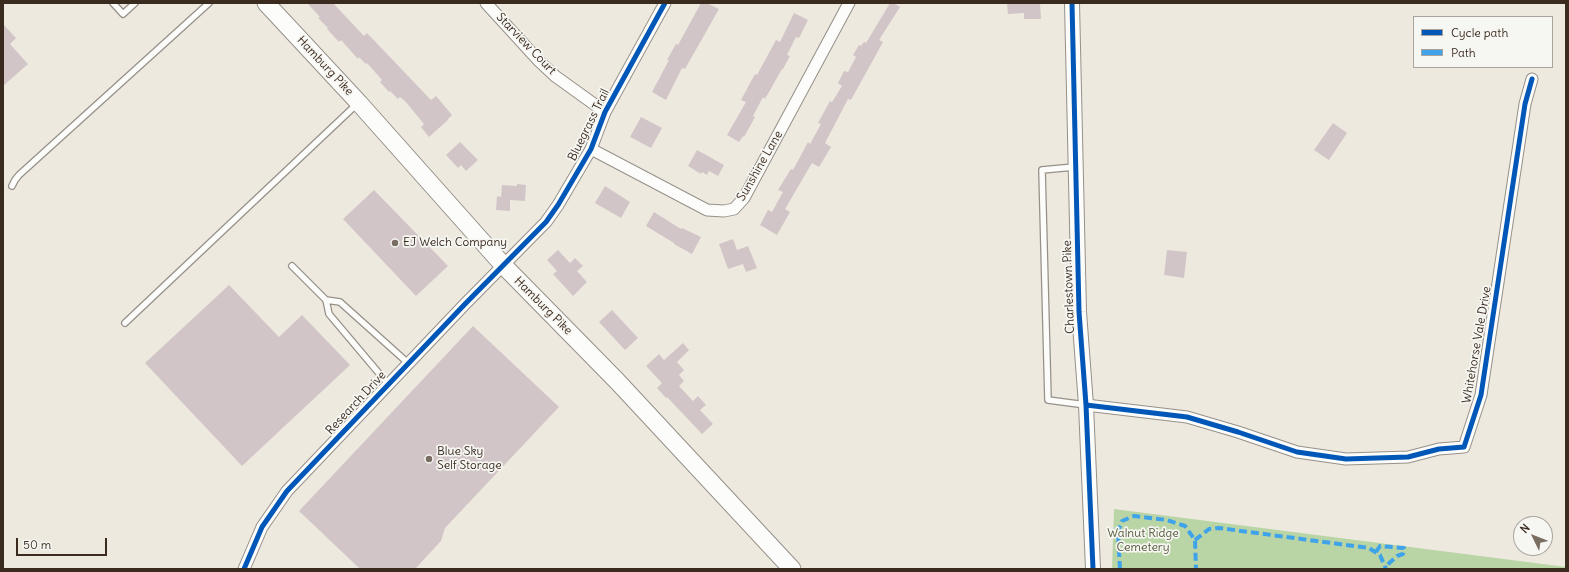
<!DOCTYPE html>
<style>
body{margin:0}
#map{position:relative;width:1569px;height:572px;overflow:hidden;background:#eee9df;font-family:Delius,sans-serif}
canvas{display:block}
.frame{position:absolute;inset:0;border:4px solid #3b2a1e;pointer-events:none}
.legend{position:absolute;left:1413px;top:16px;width:140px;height:52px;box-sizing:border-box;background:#f6f6f2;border:1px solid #aba49d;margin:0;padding:5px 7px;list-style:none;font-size:12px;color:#3b2a1e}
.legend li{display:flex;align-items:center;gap:8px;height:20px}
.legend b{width:20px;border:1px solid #aba49d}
.north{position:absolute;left:1513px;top:516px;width:40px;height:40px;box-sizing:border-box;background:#f6f6f2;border:1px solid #aba49d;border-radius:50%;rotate:313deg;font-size:11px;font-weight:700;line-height:16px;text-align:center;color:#3b2a1e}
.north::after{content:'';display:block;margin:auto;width:14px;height:18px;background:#7a6d62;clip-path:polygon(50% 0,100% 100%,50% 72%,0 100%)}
.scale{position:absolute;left:16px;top:538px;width:91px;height:18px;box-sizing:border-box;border:2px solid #3b2a1e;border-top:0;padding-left:5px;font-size:12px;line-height:14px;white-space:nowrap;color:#3b2a1e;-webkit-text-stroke:3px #f6f6f2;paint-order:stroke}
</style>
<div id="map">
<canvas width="1569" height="572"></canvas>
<div class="frame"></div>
<ul class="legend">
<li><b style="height:5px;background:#0057b8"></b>Cycle path</li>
<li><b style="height:5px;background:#3fa3ea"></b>Path</li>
</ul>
<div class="north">N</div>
<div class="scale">50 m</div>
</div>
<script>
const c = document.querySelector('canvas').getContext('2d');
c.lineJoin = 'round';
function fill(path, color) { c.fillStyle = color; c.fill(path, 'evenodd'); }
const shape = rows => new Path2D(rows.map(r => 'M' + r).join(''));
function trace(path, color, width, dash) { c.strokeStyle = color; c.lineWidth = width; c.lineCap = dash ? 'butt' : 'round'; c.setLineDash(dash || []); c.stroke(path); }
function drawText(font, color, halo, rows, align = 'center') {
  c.font = font + ' Delius,sans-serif'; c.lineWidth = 3.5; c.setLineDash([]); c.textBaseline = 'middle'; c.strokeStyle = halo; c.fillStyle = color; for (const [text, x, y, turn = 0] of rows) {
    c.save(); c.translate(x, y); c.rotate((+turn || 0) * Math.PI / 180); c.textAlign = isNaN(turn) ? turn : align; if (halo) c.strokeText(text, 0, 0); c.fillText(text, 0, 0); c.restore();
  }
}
fill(shape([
 [1114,509,1566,567,1566,569,1112,569]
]), '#b9d5a6');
fill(shape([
 [307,3,333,3,364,36,367,33,431,100,436,96,452,115,448,119,448,120,429,137,421,127,424,124,405,101,400,97,398,99,390,91,389,92,380,82,382,80,367,63,366,64,359,57,358,59,341,40,339,42,327,29,328,28,318,18,320,17],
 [701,3,707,3,719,9,685,69,682,68,666,100,652,92,669,60,667,60,676,44,678,45],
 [890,3,893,3,900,7,879,40,883,42,851,100,848,99,825,143,831,147,819,167,812,163,785,209,790,212,777,235,760,225,768,210,772,212,783,192,778,190,791,169,793,170,808,142,810,144,821,124,818,123,830,101,832,102,842,86,838,83,844,71,848,72,856,57,853,55,859,45,861,46,864,42,866,43],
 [1007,3,1040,3,1041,19,1024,19,1024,13,1008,14],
 [794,13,808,20,799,38,796,37,787,55,790,56,783,69,782,69,765,99,763,97,753,116,755,117,744,137,743,136,739,142,727,135,746,102,741,100,755,74,757,75,776,40,780,42],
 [3,24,16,38,10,44,28,64,3,86],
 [641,117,662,128,651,148,630,137],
 [1333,123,1347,133,1329,160,1314,150],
 [460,142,478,160,466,171,461,165,458,168,446,155],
 [697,150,724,165,718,176,709,171,707,175,702,172,701,174,688,166],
 [517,184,526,185,525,201,510,200,510,211,496,210,497,196,501,197,502,185,517,186],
 [605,186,630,202,621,218,595,203],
 [374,190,448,266,416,296,343,219],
 [654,212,681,229,682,228,701,237,692,254,674,244,674,243,646,226],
 [733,239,737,250,748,246,757,268,746,272,743,264,728,269,719,244],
 [558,250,570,263,575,258,583,266,577,271,587,282,573,296,553,274,557,271,547,260],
 [1167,250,1187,252,1184,278,1164,275],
 [229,285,279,337,302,315,350,365,242,466,145,363],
 [612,310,638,338,625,350,599,322],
 [473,326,559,407,445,528,441,541,415,569,360,569,299,511],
 [683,343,689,350,677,362,684,370,679,375,684,381,679,386,693,401,698,396,706,405,700,410,713,424,702,434,667,397,666,398,657,388,662,383,646,366,659,354,664,360]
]), '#d2c5c8');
const service = shape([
 [113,3,123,14,135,3],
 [1074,167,1042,170,1048,400,1086,405],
 [12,186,15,180,19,175,209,3],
 [292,266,326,300],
 [125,323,357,104],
 [388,384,329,314,326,300,340,302,408,363]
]);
const minor = shape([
 [486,3,539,61,555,76,605,112],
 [591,149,707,210,724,211,734,209,744,198,849,3],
 [1086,405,1187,417,1238,432,1297,452,1346,459,1408,457,1439,449,1464,447,1481,395,1525,104,1532,79],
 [244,569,262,527,287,491,465,304,546,222,558,205,591,149,605,112,665,3]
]);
const tertiary = shape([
 [1072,3,1079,312,1086,405,1093,569]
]);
const primary = shape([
 [266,3,359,103,504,266,617,381,792,569]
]);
trace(service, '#969089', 8);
trace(minor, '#969089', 13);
trace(tertiary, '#969089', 16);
trace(primary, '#969089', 19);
trace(service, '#fcfcfa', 5.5);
trace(minor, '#fcfcfa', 11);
trace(tertiary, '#fcfcfa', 14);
trace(primary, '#fcfcfa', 17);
trace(shape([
 [1195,540,1209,529,1219,528,1369,548,1380,555,1386,569],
 [1376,552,1380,546,1404,548,1403,554,1397,556,1385,567],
 [1120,569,1118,531,1122,521,1134,516,1167,520,1185,526,1195,540,1196,569]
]), '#3fa3ea', 4, [8, 4]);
trace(shape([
 [1072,3,1079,312,1086,405,1093,569],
 [1086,405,1187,417,1238,432,1297,452,1346,459,1408,457,1439,449,1464,447,1481,395,1525,104,1532,79],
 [244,569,262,527,287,491,465,304,546,222,558,205,591,149,605,112,665,3]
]), '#0057b8', 5);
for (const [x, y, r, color] of [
 [395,243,4,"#7a6d62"],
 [429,459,4,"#7a6d62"]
]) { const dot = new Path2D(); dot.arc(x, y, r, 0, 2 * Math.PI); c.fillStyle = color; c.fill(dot); trace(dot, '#f6f6f2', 1.5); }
drawText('12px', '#3b2a1e', '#f6f6f2', [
 ["Starview Court",526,44,46],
 ["Hamburg Pike",325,66,47],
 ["Bluegrass Trail",589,125,-64],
 ["Sunshine Lane",760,166,-60],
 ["Charlestown Pike",1069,287,-92],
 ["Hamburg Pike",543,306,45],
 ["Whitehorse Vale Drive",1477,345,-80],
 ["Research Drive",356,403,-47]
]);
drawText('12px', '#3b2a1e', '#f6f6f2', [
 ["EJ Welch Company",403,243],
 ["Blue Sky",437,452],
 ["Self Storage",437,466]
], 'left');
drawText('12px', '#545839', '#f6f6f2', [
 ["Walnut Ridge",1143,534],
 ["Cemetery",1143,548]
]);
</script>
